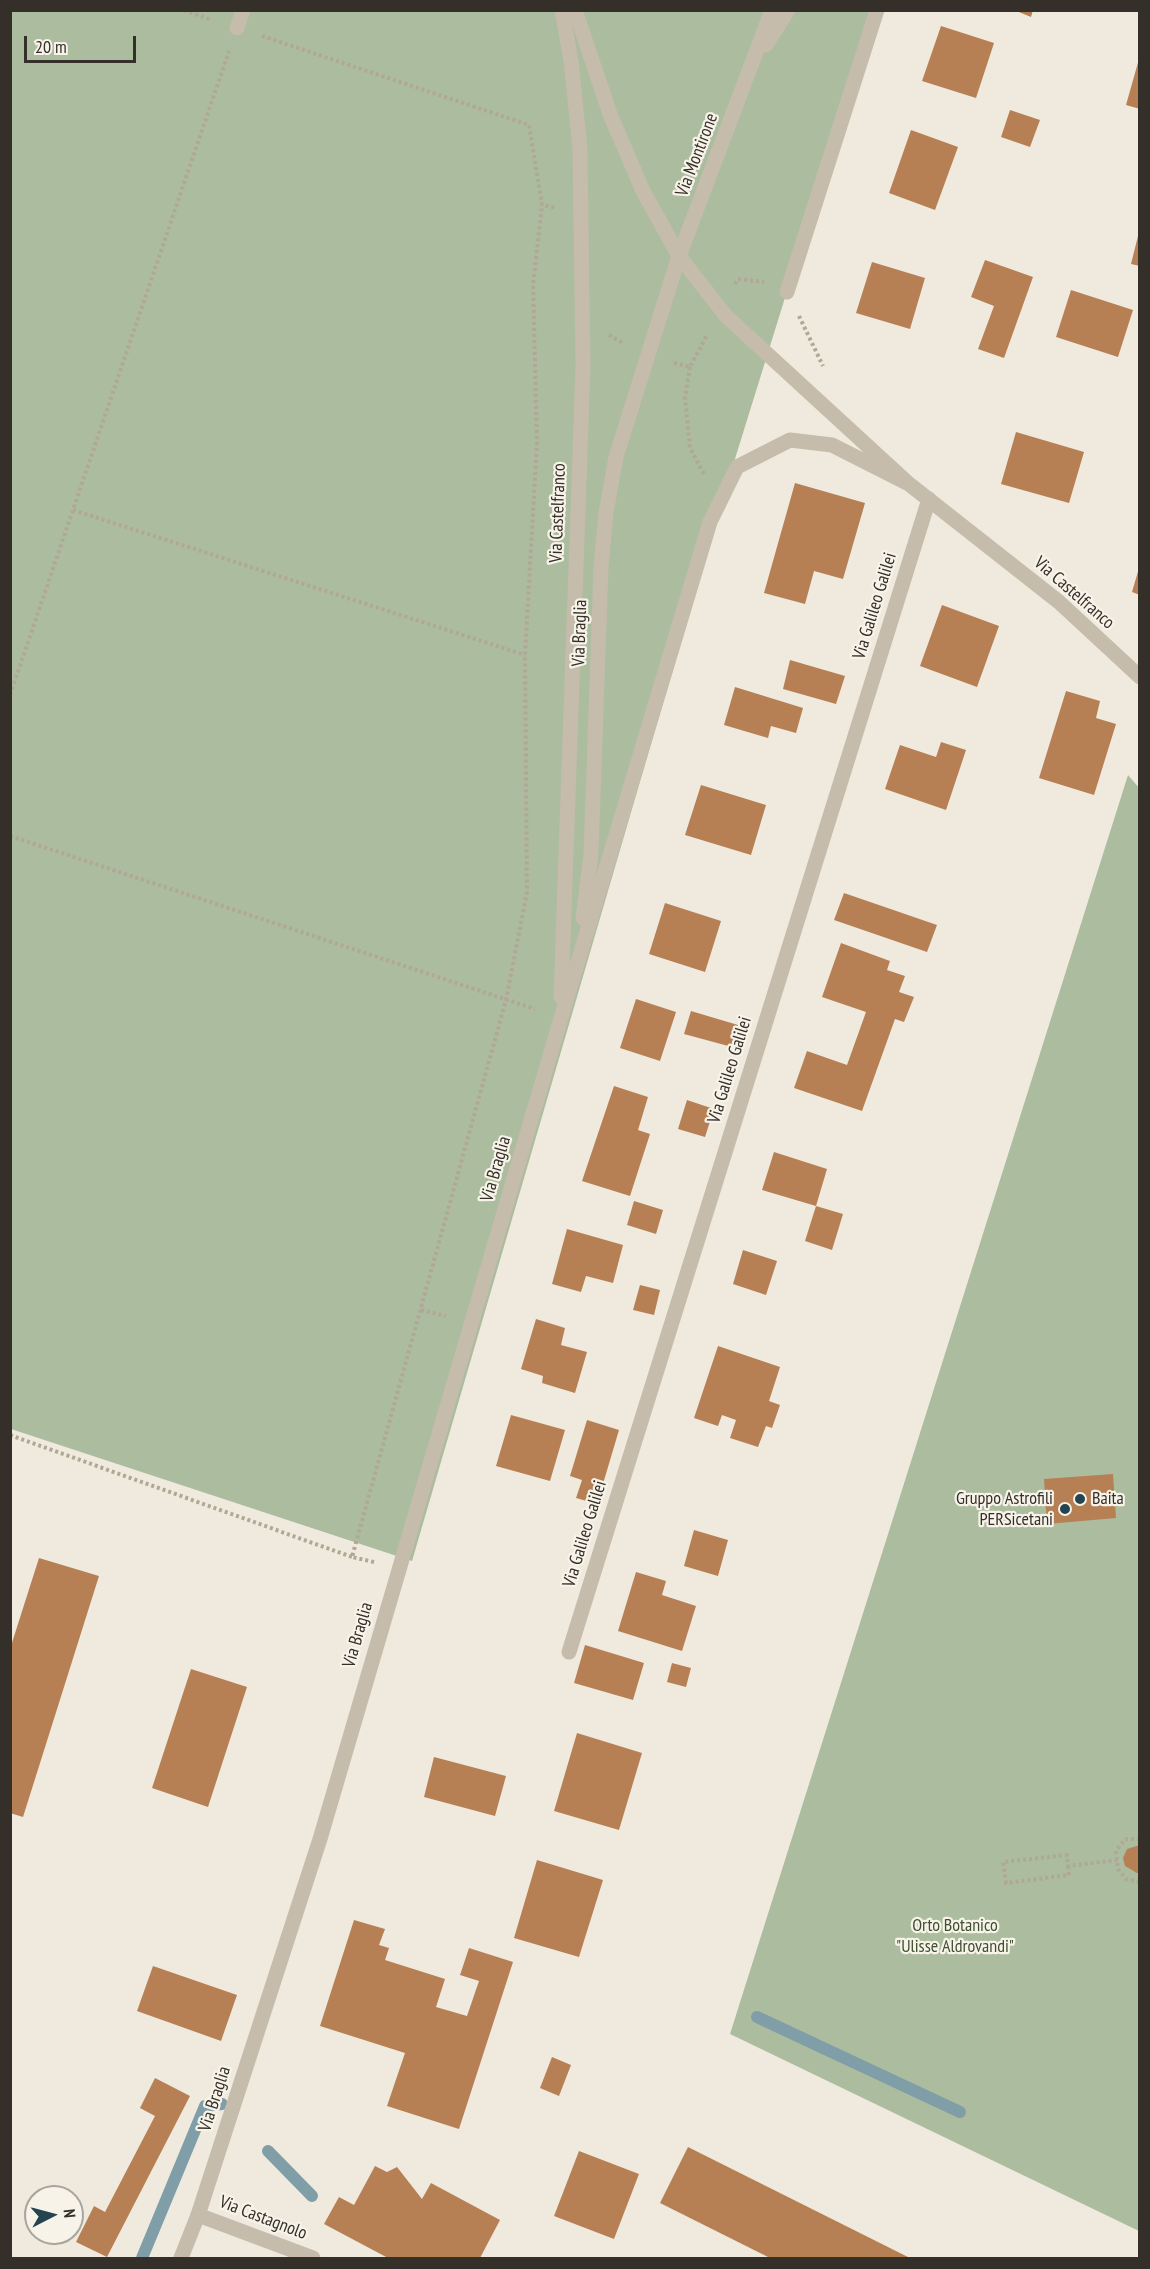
<!DOCTYPE html>
<style>
body{margin:0}
#map{position:relative;width:1150px;height:2269px;overflow:hidden;background:#efeadd;font-family:"PT Sans Narrow",sans-serif}
canvas{display:block}
.frame{position:absolute;inset:0;border:12px solid #342f29;pointer-events:none}
.north{position:absolute;left:24px;top:2185px;width:60px;height:60px;box-sizing:border-box;background:#f7f3e9;border:2px solid #a9a59c;border-radius:50%;rotate:84deg;font-size:16px;font-weight:700;line-height:24px;text-align:center;color:#342f29}
.north::after{content:'';display:block;margin:auto;width:21px;height:27px;background:#244450;clip-path:polygon(50% 0,100% 100%,50% 72%,0 100%)}
.scale{position:absolute;left:24px;top:36px;width:112px;height:27px;box-sizing:border-box;border:3px solid #342f29;border-top:0;padding-left:8px;font-size:18px;line-height:21px;white-space:nowrap;color:#342f29;-webkit-text-stroke:4px #f7f3e9;paint-order:stroke}
</style>
<div id="map">
<canvas width="1150" height="2269"></canvas>
<div class="frame"></div>
<div class="north">N</div>
<div class="scale">20 m</div>
</div>
<script>
const c = document.querySelector('canvas').getContext('2d');
c.lineJoin = 'round';
function fill(path, color) { c.fillStyle = color; c.fill(path, 'evenodd'); }
const shape = rows => new Path2D(rows.map(r => 'M' + r).join(''));
function trace(path, color, width, dash) { c.strokeStyle = color; c.lineWidth = width; c.lineCap = dash ? 'butt' : 'round'; c.setLineDash(dash || []); c.stroke(path); }
function drawText(font, color, halo, rows, align = 'center') {
  c.font = font + ' "PT Sans Narrow",sans-serif'; c.lineWidth = 4.5; c.setLineDash([]); c.textBaseline = 'middle'; c.strokeStyle = halo; c.fillStyle = color; for (const [text, x, y, turn = 0] of rows) {
    c.save(); c.translate(x, y); c.rotate((+turn || 0) * Math.PI / 180); c.textAlign = isNaN(turn) ? turn : align; if (halo) c.strokeText(text, 0, 0); c.fillText(text, 0, 0); c.restore();
  }
}
fill(shape([
 [11,11,874,11,725,491,412,1561,11,1429],
 [1128,775,1140,789,1139,2231,730,2034]
]), '#acbc9f');
trace(shape([
 [757,2017,960,2112],
 [268,2151,312,2196],
 [142,2258,205,2106,222,2104]
]), '#809ea8', 12);
fill(shape([
 [1014,10,1033,10,1031,17],
 [941,26,994,43,976,98,922,81],
 [1139,59,1140,59,1140,109,1126,105],
 [1010,110,1040,120,1030,147,1001,137],
 [911,130,958,147,935,210,889,193],
 [1139,232,1140,232,1140,266,1131,264],
 [985,260,1033,277,1004,358,978,349,994,306,971,297],
 [872,262,925,278,910,329,856,313],
 [1071,290,1133,310,1118,357,1056,337],
 [1016,432,1084,452,1069,503,1001,484],
 [795,483,865,503,843,579,814,571,805,604,764,593],
 [1139,568,1140,568,1140,595,1132,592],
 [942,605,999,626,977,687,920,666],
 [790,660,845,676,836,704,783,689],
 [735,687,803,708,796,733,771,726,768,738,724,725],
 [1066,691,1100,701,1096,718,1116,724,1094,795,1039,778],
 [941,742,966,750,946,810,885,789,900,745,936,757],
 [701,785,766,805,751,855,685,835],
 [844,893,937,925,927,952,834,920],
 [665,903,721,921,705,972,649,954],
 [841,943,890,961,887,970,905,976,899,992,914,997,904,1022,895,1019,862,1111,794,1088,807,1051,847,1065,866,1012,822,997],
 [636,999,676,1012,660,1061,620,1048],
 [691,1011,738,1025,732,1047,684,1034],
 [614,1086,648,1097,638,1130,650,1134,630,1196,582,1181],
 [687,1100,714,1109,705,1137,678,1129],
 [774,1152,827,1169,816,1206,762,1190],
 [634,1201,663,1210,656,1234,627,1225],
 [816,1206,843,1214,832,1250,805,1241],
 [567,1229,623,1245,613,1283,586,1276,581,1292,552,1284],
 [743,1250,777,1261,766,1295,733,1284],
 [640,1285,660,1290,654,1315,633,1310],
 [536,1319,565,1328,561,1345,587,1352,575,1393,542,1383,543,1376,521,1369],
 [718,1346,780,1367,769,1401,780,1405,772,1428,766,1426,758,1447,730,1438,736,1420,722,1415,718,1426,694,1418],
 [511,1415,565,1430,550,1481,496,1466],
 [587,1420,619,1430,597,1504,576,1498,582,1480,570,1476],
 [1113,1474,1116,1518,1047,1524,1044,1479],
 [694,1530,728,1540,718,1576,684,1566],
 [39,1558,99,1576,23,1817,10,1813,10,1649],
 [636,1572,666,1581,662,1595,696,1606,682,1651,618,1631],
 [585,1645,644,1663,633,1700,574,1683],
 [672,1663,691,1668,686,1687,667,1682],
 [191,1669,247,1687,208,1807,152,1788],
 [577,1733,642,1753,619,1830,554,1811],
 [434,1757,506,1776,495,1816,424,1797],
 [1140,1845,1140,1873,1137,1873,1125,1866,1123,1858,1127,1849],
 [537,1860,603,1880,579,1957,514,1938],
 [354,1920,385,1929,379,1945,389,1948,385,1960,445,1979,436,2007,467,2016,479,1981,460,1975,469,1948,513,1962,459,2129,387,2106,405,2053,320,2026],
 [153,1966,237,1995,221,2041,137,2011],
 [552,2057,571,2065,559,2096,540,2088],
 [155,2078,190,2096,107,2257,76,2242,94,2206,105,2212,155,2116,140,2108],
 [688,2147,910,2258,770,2258,660,2203],
 [579,2151,639,2174,614,2239,554,2216],
 [375,2166,387,2172,397,2167,422,2199,431,2183,500,2220,480,2258,388,2258,324,2224,339,2197,354,2205]
]), '#b68054');
trace(shape([
 [184,10,212,20],
 [262,36,529,125,542,205,556,208],
 [735,284,738,279,764,282],
 [799,316,823,366],
 [609,335,623,343],
 [674,363,690,367,707,335],
 [690,367,685,398,690,448,704,474],
 [73,510,525,655],
 [10,695,229,51],
 [10,836,535,1009],
 [421,1310,446,1316],
 [10,1435,352,1557],
 [374,1562,352,1557,506,1000,527,892,525,655,537,442,533,285,542,205],
 [1140,1839,1125,1839,1116,1851,1118,1869,1126,1879,1140,1882],
 [1068,1866,1069,1875,1006,1883,1003,1862,1067,1855,1068,1866,1117,1860]
]), '#b1a795', 4, [3, 3]);
trace(shape([
 [237,28,243,10]
]), '#c5bcab', 15);
trace(shape([
 [787,292,877,10],
 [569,1652,929,499],
 [198,2215,313,2258]
]), '#c5bcab', 15);
trace(shape([
 [575,10,610,114,643,191,679,256,726,316,909,484,1059,602,1140,677],
 [766,45,788,10],
 [583,918,591,854,601,567,606,513,616,457,679,256,772,10],
 [561,997,583,367,580,149,571,61,562,10],
 [181,2258,198,2215,320,1839,561,1018,710,522,737,467,790,440,832,445,909,484]
]), '#c5bcab', 15);
for (const [x, y, r, color] of [
 [1080,1499,6,"#244450"],
 [1065,1509,6,"#244450"]
]) { const dot = new Path2D(); dot.arc(x, y, r, 0, 2 * Math.PI); c.fillStyle = color; c.fill(dot); trace(dot, '#f7f3e9', 2); }
drawText('18px', '#342f29', '#f7f3e9', [
 ["Via Montirone",697,155,-69],
 ["Via Castelfranco",558,513,-88],
 ["Via Castelfranco",1074,593,41],
 ["Via Galileo Galilei",875,606,-73],
 ["Via Braglia",580,633,-88],
 ["Via Galileo Galilei",730,1070,-73],
 ["Via Braglia",496,1169,-74],
 ["Via Galileo Galilei",585,1534,-73],
 ["Via Braglia",358,1635,-74],
 ["Via Braglia",215,2099,-72],
 ["Via Castagnolo",263,2218,21]
]);
drawText('18px', '#342f29', '#f7f3e9', [
 ["Gruppo Astrofili",1053,1499],
 ["PERSicetani",1053,1520],
 ["Baita",1092,1499,"left"]
], 'right');
drawText('18px', '#3d4f30', '#f7f3e9', [
 ["Orto Botanico",955,1926],
 ["\"Ulisse Aldrovandi\"",955,1947]
]);
</script>
